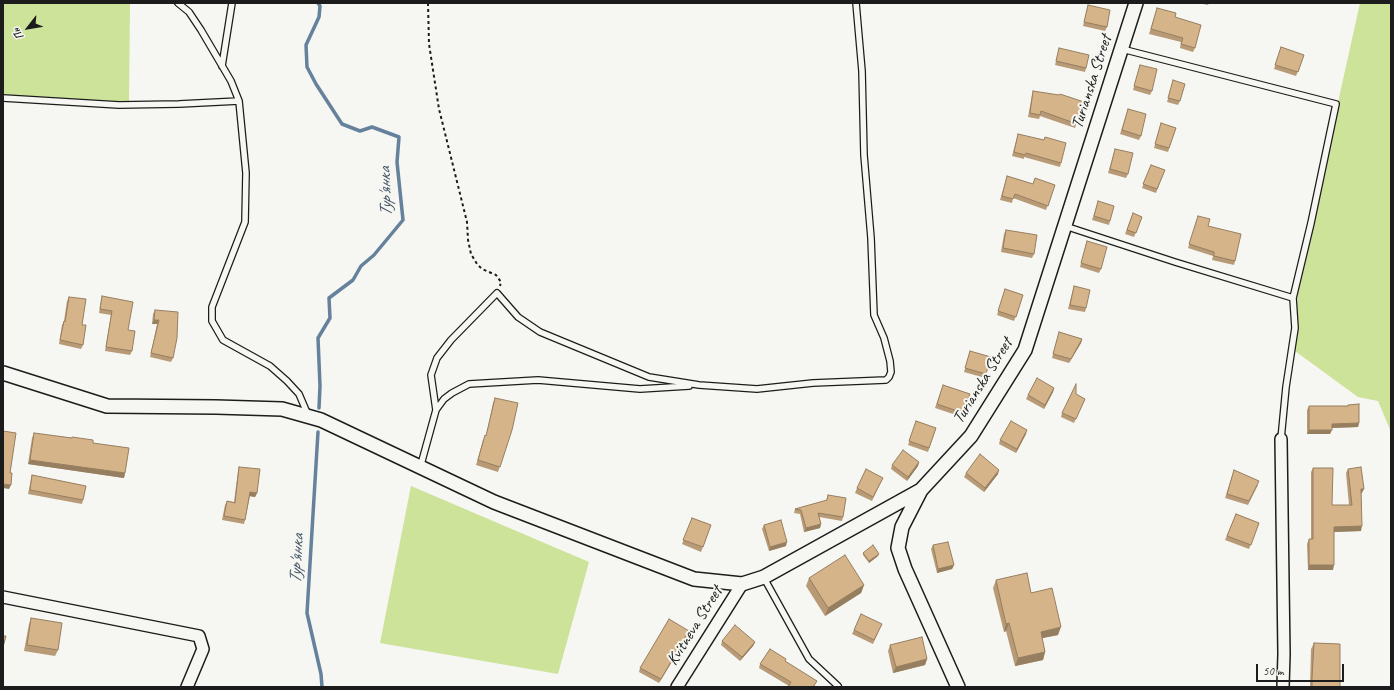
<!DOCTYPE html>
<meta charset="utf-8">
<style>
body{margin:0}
#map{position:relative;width:1394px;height:690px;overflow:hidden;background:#f6f6f2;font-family:Caveat,sans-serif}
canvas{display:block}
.frame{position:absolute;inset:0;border:4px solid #1c1c1c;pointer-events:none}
.north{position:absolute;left:8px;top:8px;width:40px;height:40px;-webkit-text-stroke:3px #f6f6f2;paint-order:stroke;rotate:239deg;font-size:11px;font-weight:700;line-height:16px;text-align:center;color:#1c1c1c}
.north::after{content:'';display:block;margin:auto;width:14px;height:18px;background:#1c1c1c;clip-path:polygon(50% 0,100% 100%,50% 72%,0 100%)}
.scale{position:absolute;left:1256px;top:664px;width:88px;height:18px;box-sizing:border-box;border:2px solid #1c1c1c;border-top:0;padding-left:5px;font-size:12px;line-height:14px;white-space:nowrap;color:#1c1c1c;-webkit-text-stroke:3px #f6f6f2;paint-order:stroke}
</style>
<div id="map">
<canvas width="1394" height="690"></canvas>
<div class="frame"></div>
<div class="north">Пн</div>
<div class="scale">50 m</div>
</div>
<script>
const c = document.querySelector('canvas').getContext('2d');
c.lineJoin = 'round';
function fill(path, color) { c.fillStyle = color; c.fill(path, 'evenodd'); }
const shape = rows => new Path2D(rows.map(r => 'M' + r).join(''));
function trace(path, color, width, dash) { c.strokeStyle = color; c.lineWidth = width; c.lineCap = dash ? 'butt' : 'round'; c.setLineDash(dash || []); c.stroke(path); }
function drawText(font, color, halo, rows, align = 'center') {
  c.font = font + ' Caveat,sans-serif'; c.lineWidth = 4; c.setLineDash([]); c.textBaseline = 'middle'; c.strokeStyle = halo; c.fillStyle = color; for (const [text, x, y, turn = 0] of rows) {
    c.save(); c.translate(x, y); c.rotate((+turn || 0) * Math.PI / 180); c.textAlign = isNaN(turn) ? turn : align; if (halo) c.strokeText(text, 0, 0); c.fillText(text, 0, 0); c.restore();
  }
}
fill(shape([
 [3,3,130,3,129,102,3,95],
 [1360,3,1391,3,1391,432,1378,401,1358,397,1295,351,1298,283],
 [411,486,589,562,558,674,380,643]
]), '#cce399');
trace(shape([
 [318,3,320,6,319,17,306,45,307,67,316,84,342,124,360,131,372,127,399,137,397,162,403,220,374,255,361,266,353,280,329,298,330,318,318,338,320,386,319,408],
 [318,432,307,613,321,674,322,687]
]), '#65819c', 3.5);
const service = shape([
 [178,3,189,12,201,30,231,81,239,101,246,173,245,222,212,307,212,321,223,340,270,366,287,381,299,394,308,415],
 [1122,49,1336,104,1311,223,1293,298,1295,328,1286,387,1281,439],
 [222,66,232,3],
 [3,98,119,105,179,104,239,101],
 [1065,226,1175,262,1293,298],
 [436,410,431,375,437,358,451,340,497,293,518,317,540,332,649,377,699,385,757,389,813,383,886,380,889,377,891,372,890,361,884,338,874,315,871,238,864,155,862,71,856,3],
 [420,468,436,410,444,399,452,393,469,384,538,380,640,389,689,386],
 [764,578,809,659,838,686]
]);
const minor = shape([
 [1281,439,1284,654,1283,687],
 [3,597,199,636,203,649,187,687],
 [677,687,742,584]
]);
const tertiary = shape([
 [3,373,107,406,216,407,282,409,321,420,494,502,694,579,742,584,764,577,921,490],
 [958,687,905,569,898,548,902,527,921,490,971,436,1025,350,1136,3]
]);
trace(service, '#1c1c1c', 8);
trace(minor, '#1c1c1c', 14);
trace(tertiary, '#1c1c1c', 16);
trace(shape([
 [428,3,429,44,439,109,467,222,468,240,471,254,477,264,482,269,496,275,501,282,500,286]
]), '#1c1c1c', 2, [3, 3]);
trace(service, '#f6f6f2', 5.5);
trace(minor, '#f6f6f2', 11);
trace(tertiary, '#f6f6f2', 13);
fill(shape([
 [1198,3,1209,3,1208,5],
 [1088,5,1107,27,1105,31,1083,26],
 [1157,8,1175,17,1195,48,1193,52,1180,48,1181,42,1149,34],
 [1281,47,1304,55,1296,76,1274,69],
 [1059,48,1086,68,1085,72,1055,65],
 [1140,65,1152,91,1150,95,1133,90],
 [1173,80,1180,101,1178,105,1167,102],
 [1033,91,1084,102,1075,128,1040,116,1039,119,1028,117,1032,95],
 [1128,109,1141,136,1139,140,1120,134],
 [1161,123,1176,128,1168,152,1154,148],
 [1018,134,1061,163,1060,167,1024,157,1024,159,1012,156],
 [1115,149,1128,174,1126,178,1108,173],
 [1151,165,1165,170,1156,193,1142,188],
 [1007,176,1033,184,1055,185,1046,210,1013,198,1012,203,1000,200],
 [1097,205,1110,221,1109,225,1092,220],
 [1133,213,1142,217,1134,237,1125,234],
 [1198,216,1208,226,1235,261,1234,265,1212,260,1213,256,1188,248],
 [1006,230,1034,254,1032,258,1001,252,1004,234],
 [1087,241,1101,269,1099,273,1080,267],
 [1074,286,1086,308,1085,312,1068,309],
 [1005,289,1023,295,1014,321,997,315],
 [102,296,128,330,132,351,130,355,105,351,111,315,99,313,101,300],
 [69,297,82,325,83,345,81,349,59,344,62,325,64,321,67,301],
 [155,310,173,358,171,362,150,357,157,324,152,324,153,314],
 [1059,332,1082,339,1081,343,1069,363,1052,358],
 [970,351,986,374,985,378,964,372],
 [943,385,970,394,962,417,935,408],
 [1054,388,1053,392,1044,409,1026,399,1028,395],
 [1076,394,1085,399,1074,423,1061,417,1062,413],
 [495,398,512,430,498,472,476,465,483,440,486,436,493,403],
 [1348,405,1359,423,1358,427,1332,428,1330,434,1307,434,1307,410,1309,406,1347,406],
 [916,421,936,428,928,452,908,445],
 [34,433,93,443,125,473,124,478,28,464,32,438],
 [1026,434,1016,453,999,444,1000,440],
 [919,462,918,466,907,481,891,469,892,465],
 [239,467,257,493,255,497,250,496,245,520,244,524,222,520,225,505,227,501,234,502,238,471],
 [1313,468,1332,505,1349,505,1346,473,1348,469,1362,493,1361,493,1361,531,1334,532,1333,570,1308,570,1307,544,1309,539,1311,539,1311,472],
 [1234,470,1258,485,1248,505,1225,498],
 [966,473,998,474,984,492,964,477],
 [32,475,83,500,82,504,28,494,31,479],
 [883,478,872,501,855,493,857,488],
 [828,495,843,517,842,521,819,517,821,524,820,528,804,532,800,514,794,513,795,509,826,501],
 [1236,514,1259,523,1249,549,1225,540],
 [692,518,711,525,701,552,682,544],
 [764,525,786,546,769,551,762,529],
 [933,545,954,565,952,569,937,573,931,549],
 [863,553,878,556,869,563,863,555],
 [809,578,864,585,861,593,825,616,806,586],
 [996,580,1031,593,1058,635,1042,638,1045,652,1043,660,1015,666,1006,631,1004,632,993,588],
 [31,618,58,650,55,656,24,651,29,624],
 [882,624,873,644,852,634,854,630],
 [689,631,688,635,659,683,639,672,640,668],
 [722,641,755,642,753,646,740,661,721,645],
 [1314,643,1340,687,1310,687,1311,649],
 [890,645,927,659,925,665,893,673,888,651],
 [785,662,815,685,814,687,788,687,789,686,759,668,760,664]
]), '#b89b76');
fill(shape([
 [154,320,159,320,157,324,152,324],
 [1082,339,1081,343,1069,363,1071,359],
 [1054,388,1053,392,1044,409,1045,405],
 [1359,423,1358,427,1330,428,1332,424],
 [1027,430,1026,434,1016,453,1017,449],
 [1309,430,1332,430,1330,434,1307,434],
 [30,460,125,473,124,478,28,464],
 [919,462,918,466,907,481,908,477],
 [999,470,998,474,984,492,985,488],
 [3,484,11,485,9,489,3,488],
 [1361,489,1364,489,1362,493,1359,494],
 [250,492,257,493,255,497,249,496],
 [821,524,820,528,804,532,806,528],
 [1362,526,1361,531,1332,532,1334,527],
 [787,542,786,546,769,551,770,547],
 [879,554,878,556,869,563,869,561],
 [954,565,952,569,937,573,938,569],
 [1309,565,1334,565,1333,570,1308,570],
 [864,585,861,593,825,616,828,608],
 [1009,623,1006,631,1004,632,1006,624],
 [1061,627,1058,635,1038,639,1041,632],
 [689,631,688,635,659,683,661,679],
 [755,642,753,646,740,661,742,657],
 [1045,652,1043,660,1015,666,1018,658],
 [927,659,925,665,893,673,896,667]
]), '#967e60');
const building = shape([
 [1088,5,1110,10,1107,27,1084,22,1088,5],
 [1157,8,1176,13,1175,17,1201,25,1195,48,1181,44,1183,38,1151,29,1157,8],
 [1281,47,1304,55,1298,72,1275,65,1281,47],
 [1059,48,1089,55,1086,68,1056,61,1059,48],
 [1140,65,1157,69,1152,91,1134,86,1140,65],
 [1173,80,1185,84,1180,101,1168,98,1173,80],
 [1033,91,1059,95,1060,94,1084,102,1077,124,1041,111,1040,115,1030,113,1033,91],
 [1128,109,1146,114,1141,136,1122,130,1128,109],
 [1161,123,1176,128,1169,148,1155,144,1161,123],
 [1018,134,1044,140,1045,137,1066,143,1061,163,1026,153,1025,155,1014,152,1018,134],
 [1115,149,1133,153,1128,174,1110,169,1115,149],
 [1151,165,1165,170,1157,189,1143,184,1151,165],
 [1007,176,1033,184,1035,178,1055,185,1048,206,1015,194,1013,199,1002,196,1007,176],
 [1098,201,1114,206,1110,221,1094,216,1098,201],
 [1133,213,1142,217,1136,233,1127,230,1133,213],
 [1198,216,1210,219,1208,226,1241,234,1235,261,1214,256,1214,252,1189,244,1198,216],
 [1006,230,1037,235,1034,254,1003,248,1006,230],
 [1087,241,1107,247,1101,269,1081,263,1087,241],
 [1074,286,1090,290,1086,308,1070,305,1074,286],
 [1005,289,1023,295,1016,317,998,311,1005,289],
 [102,296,133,302,128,330,135,331,132,351,106,347,112,311,100,309,102,296],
 [69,297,86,299,82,325,86,325,83,345,60,340,64,321,65,322,69,297],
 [155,310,178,312,177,338,173,358,151,353,159,320,154,320,155,310],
 [1059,332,1082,339,1071,359,1053,354,1059,332],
 [970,351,991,357,986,374,965,368,970,351],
 [1037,378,1054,388,1045,405,1028,395,1037,378],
 [1076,384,1076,394,1085,399,1076,419,1062,413,1076,384],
 [943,385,970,394,963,413,937,404,943,385],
 [495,398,518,403,512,430,500,467,478,460,485,435,486,436,495,398],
 [1359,404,1359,423,1332,424,1332,430,1309,430,1309,406,1348,406,1348,405,1359,404],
 [916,421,936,428,929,448,909,441,916,421],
 [1011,421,1027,430,1017,449,1000,440,1011,421],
 [3,431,16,433,10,473,12,473,11,485,3,484,3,431],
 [34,433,72,438,72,437,93,440,93,443,129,448,125,473,30,460,34,433],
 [903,450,919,462,908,477,892,465,903,450],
 [980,454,999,470,985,488,966,473,980,454],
 [239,467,260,469,257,493,250,492,245,520,224,516,227,501,235,503,239,467],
 [1361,467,1364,489,1361,489,1362,526,1334,527,1334,565,1309,565,1309,539,1313,539,1313,468,1333,468,1332,505,1352,505,1348,469,1361,467],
 [866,469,883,478,873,497,857,488,866,469],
 [1234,470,1259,481,1249,501,1227,494,1234,470],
 [32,475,86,486,83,500,30,490,32,475],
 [828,495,846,498,843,517,818,513,821,524,806,528,801,510,795,509,827,500,828,495],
 [1236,514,1259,523,1251,545,1227,536,1236,514],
 [692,518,711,525,703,547,683,540,692,518],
 [781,520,787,542,770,547,764,525,781,520],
 [948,542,954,565,938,569,933,545,948,542],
 [873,545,879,554,869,561,863,553,873,545],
 [845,555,864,585,828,608,809,578,845,555],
 [1027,573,1031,593,1052,588,1061,627,1041,632,1045,652,1018,658,1009,623,1006,624,996,580,1027,573],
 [861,614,882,624,874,640,854,630,861,614],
 [31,618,62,623,58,650,27,645,31,618],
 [669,619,689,631,661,679,640,668,669,619],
 [735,625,755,642,742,657,722,641,735,625],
 [3,636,6,636,3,647,3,636],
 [922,637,927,659,896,667,890,645,922,637],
 [1314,643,1340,644,1340,687,1312,687,1312,678,1314,643],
 [770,649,786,659,785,661,817,681,813,687,788,687,791,682,760,664,770,649]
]);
fill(building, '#d6b489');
trace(building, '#967e60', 1);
drawText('17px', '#1c1c1c', '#f6f6f2', [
 ["Turianska Street",1092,82,-72],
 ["Turianska Street",983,381,-58],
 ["Kvitneva Street",695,626,-58]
]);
drawText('italic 18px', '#465767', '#f6f6f2', [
 ["Тур'янка",386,192,-92],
 ["Тур'янка",297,559,-87]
]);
</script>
